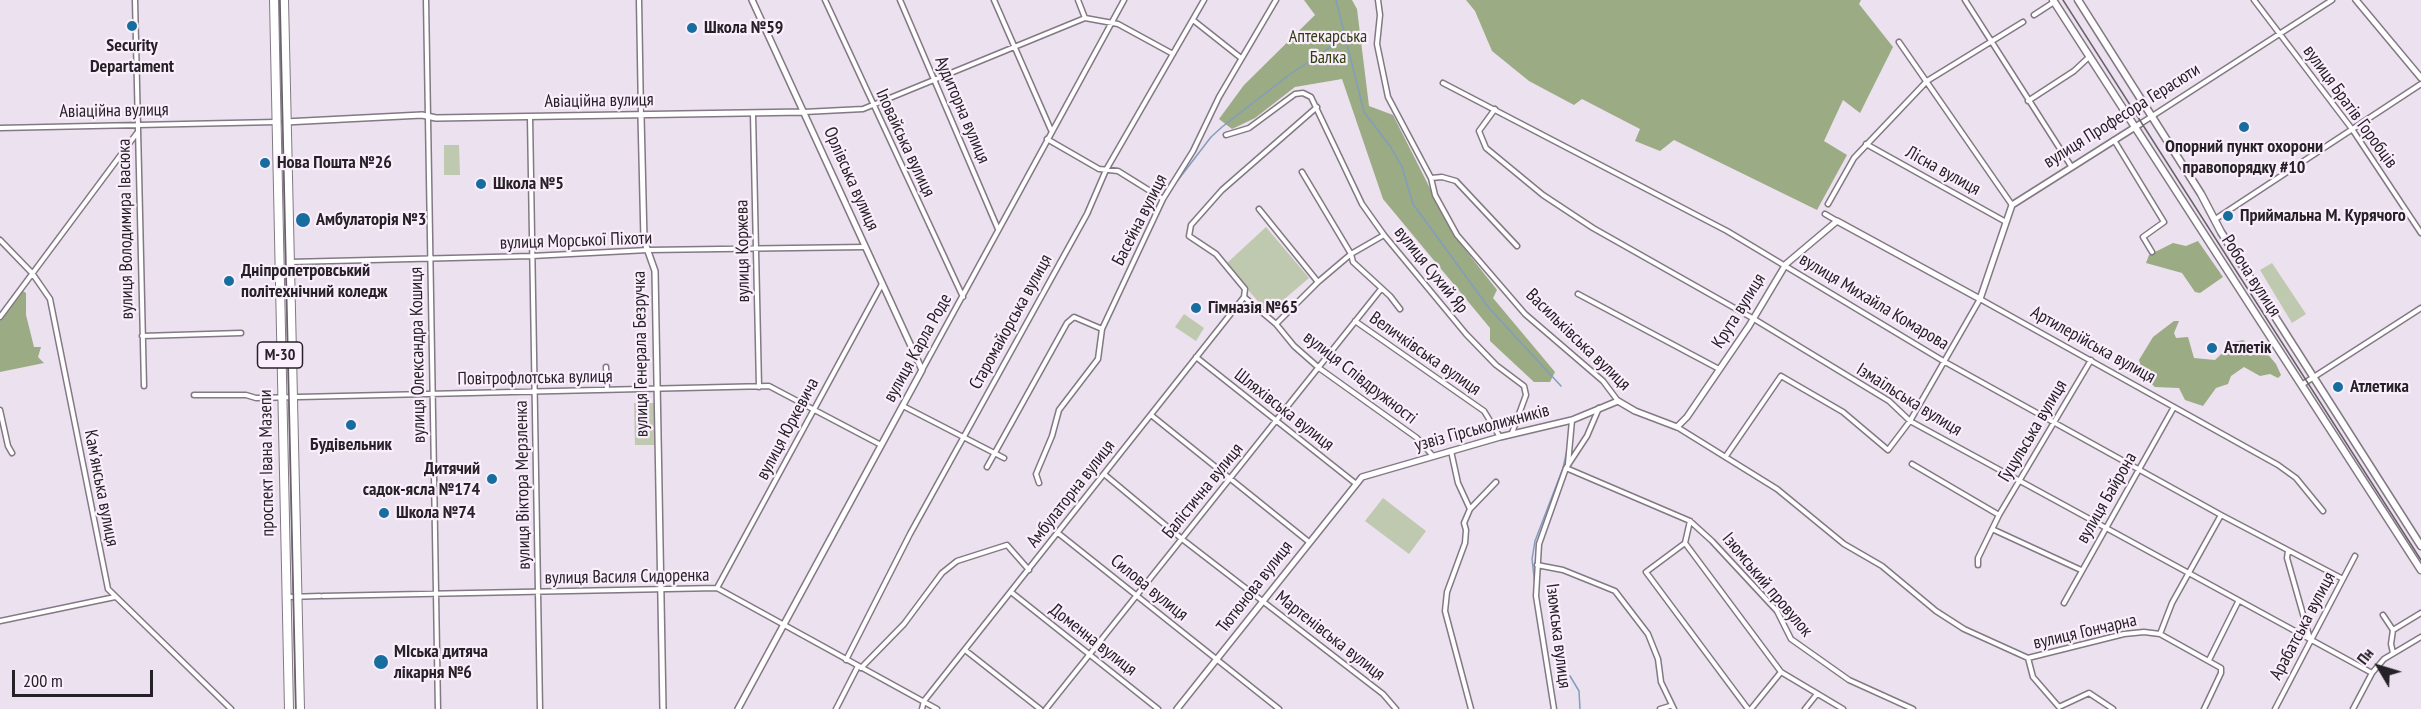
<!DOCTYPE html>
<meta charset="utf-8">
<style>
body{margin:0}
#map{position:relative;width:2421px;height:709px;overflow:hidden;background:#ece1ee;font-family:"PT Sans Narrow",sans-serif}
canvas{display:block}
.north{position:absolute;left:2349px;top:637px;width:60px;height:60px;-webkit-text-stroke:4px #faeefc;paint-order:stroke;rotate:308deg;font-size:16px;font-weight:700;line-height:24px;text-align:center;color:#252126}
.north::after{content:'';display:block;margin:auto;width:21px;height:27px;background:#252126;clip-path:polygon(50% 0,100% 100%,50% 72%,0 100%)}
.scale{position:absolute;left:12px;top:670px;width:141px;height:27px;box-sizing:border-box;border:3px solid #252126;border-top:0;padding-left:8px;font-size:18px;line-height:21px;white-space:nowrap;color:#252126;-webkit-text-stroke:4px #faeefc;paint-order:stroke}
</style>
<div id="map">
<canvas width="2421" height="709"></canvas>
<div class="north">Пн</div>
<div class="scale">200 m</div>
</div>
<script>
const c = document.querySelector('canvas').getContext('2d');
c.lineJoin = 'round';
function fill(path, color) { c.fillStyle = color; c.fill(path, 'evenodd'); }
const shape = rows => new Path2D(rows.map(r => 'M' + r).join(''));
function trace(path, color, width, dash) { c.strokeStyle = color; c.lineWidth = width; c.lineCap = dash ? 'butt' : 'round'; c.setLineDash(dash || []); c.stroke(path); }
function drawText(font, color, halo, rows, align = 'center') {
  c.font = font + ' "PT Sans Narrow",sans-serif'; c.lineWidth = 4.5; c.setLineDash([]); c.textBaseline = 'middle'; c.strokeStyle = halo; c.fillStyle = color; for (const [text, x, y, turn = 0] of rows) {
    c.save(); c.translate(x, y); c.rotate((+turn || 0) * Math.PI / 180); c.textAlign = isNaN(turn) ? turn : align; if (halo) c.strokeText(text, 0, 0); c.fillText(text, 0, 0); c.restore();
  }
}
fill(shape([
 [444,145,459,145,460,175,444,175],
 [1266,227,1309,278,1268,313,1226,264],
 [2272,263,2306,314,2292,323,2260,270],
 [1184,314,1204,328,1196,341,1175,327],
 [634,403,655,403,656,445,635,445],
 [1383,498,1426,531,1409,554,1365,521]
]), '#bec9af');
fill(shape([
 [1304,0,1352,0,1357,9,1369,106,1393,115,1453,234,1497,290,1493,298,1555,372,1550,382,1534,382,1490,341,1490,328,1383,199,1342,79,1295,87,1255,118,1232,129,1219,119,1244,85,1315,15],
 [1466,0,1861,0,1859,4,1893,47,1860,113,1843,100,1824,141,1847,155,1817,210,1674,140,1660,151,1635,141,1640,129,1582,99,1574,105,1529,81,1492,51,1475,11],
 [2198,241,2223,277,2200,293,2195,292,2182,273,2146,263,2149,255,2173,243,2186,246],
 [23,291,26,293,26,315,34,347,41,347,38,357,44,363,0,372,0,321],
 [2174,321,2179,321,2174,333,2176,338,2188,337,2194,358,2215,360,2234,342,2243,340,2247,343,2250,356,2265,351,2276,364,2281,375,2278,378,2270,374,2260,376,2244,367,2231,376,2228,384,2216,388,2203,406,2185,400,2179,388,2155,387,2145,378,2139,360,2153,337]
]), '#9bab83');
trace(shape([
 [1336,0,1364,112,1390,146,1402,167,1413,204,1489,308,1561,386],
 [1178,180,1211,137,1222,127,1289,75,1347,36],
 [1535,585,1532,559,1535,541,1563,468,1568,446],
 [1570,676,1579,691,1580,709]
]), '#829dbf', 1.5);
const street = shape([
 [135,0,144,386],
 [426,0,438,709],
 [639,0,641,115],
 [825,0,963,297],
 [900,0,998,229],
 [994,0,1051,130],
 [1078,0,1085,18],
 [1378,0,1380,15,1377,44,1388,97,1431,178,1435,195,1457,235,1525,314,1603,381,1618,401],
 [1965,0,2071,166],
 [2254,0,2352,129,2421,233],
 [2034,15,2054,2],
 [1193,20,1241,58],
 [1899,42,2012,205],
 [1443,83,1727,231,1945,362,2221,515,2343,579],
 [2028,101,2074,71,2089,57],
 [1495,109,1479,131,1486,148,1543,195,1593,228,1754,319,1889,401,1910,421,2372,673],
 [804,112,863,109,1085,18,1118,24,1173,54],
 [753,114,759,387],
 [530,117,540,709],
 [2140,124,2332,0],
 [0,128,276,122],
 [1226,135,1249,128,1295,94,1303,93,1311,97,1362,204,1384,235,1466,334,1496,365,1524,386,1526,395,1512,433],
 [1047,139,1099,169,1118,171,1163,199],
 [2114,140,2164,222,2143,237,2152,252],
 [1866,144,2006,222],
 [1302,172,1351,254,1353,262,1390,296,1400,309],
 [1431,178,1442,177,1456,181,1517,246],
 [1828,204,1854,158,1927,81,2023,22],
 [1259,209,1318,282],
 [1825,214,1837,221],
 [2214,220,2421,84],
 [0,240,32,273,50,299,108,589,231,709],
 [290,262,532,256,648,250,865,247],
 [1578,294,1719,369],
 [1244,297,1245,289,1216,254,1189,236,1191,225,1222,190,1317,107],
 [1244,297,1276,324,1294,346,1319,368,1417,438,1433,456],
 [0,317,137,133],
 [1355,321,1484,411,1500,437],
 [1276,324,1318,282,1351,254,1384,235],
 [142,336,241,333],
 [1196,357,1355,483],
 [606,367,607,390],
 [922,370,1124,0],
 [2303,384,2421,308],
 [194,395,246,395,256,398,769,386,881,445],
 [903,406,1004,458],
 [0,410,8,446,12,453],
 [1151,415,1309,542],
 [1677,427,1777,489,1844,544,1882,566,1936,611,1964,629,2028,658],
 [1451,451,1458,483,1470,509,1464,523,1466,530,1465,543,1447,592,1445,611,1471,709],
 [1726,456,1781,376,1843,412,1888,450,1910,421,1980,299,2278,465,2296,478,2323,511],
 [1568,464,1572,420],
 [1912,464,1999,515],
 [987,467,1067,323,1074,317,1102,329,1163,199,1193,151,1219,97,1276,0],
 [1566,468,1690,521,1712,541,1777,611,1791,639,1849,680,1913,709],
 [1104,474,1182,539,1383,694,1396,709],
 [1039,483,1036,474,1052,436,1059,410,1098,359,1102,329],
 [1470,509,1496,482],
 [1690,521,1685,543,1646,572,1748,709],
 [1992,529,2081,570],
 [1058,533,1279,709],
 [1685,543,1781,672,1843,709],
 [2288,551,2287,558,2310,639],
 [1537,565,1563,570,1615,591,1648,634,1658,659,1661,682,1674,709],
 [1978,565,1978,558,1999,515,2091,360],
 [717,588,882,284],
 [1011,592,1158,709],
 [323,596,717,588,937,709],
 [288,597,320,596],
 [2064,603,2174,407],
 [2383,615,2393,630],
 [0,621,115,597],
 [2160,634,2172,603,2221,515],
 [965,650,1040,709],
 [2393,653,2391,644,2393,630,2421,613],
 [2028,658,2124,634,2144,632,2160,634,2221,668,2221,673,2204,709],
 [2028,658,2033,677,2059,707,2089,693,2113,709],
 [846,660,910,534,1087,214,1106,170,1204,0],
 [2209,660,2238,602],
 [861,668,904,624,942,573,957,561,1007,545,1029,570],
 [836,709,858,666],
 [922,709,924,701,1244,297],
 [1046,709,1381,289],
 [1554,709,1536,596,1539,544,1566,468,1587,436,1599,408],
 [1660,709,1670,706],
 [1751,709,1781,672],
 [1805,709,1817,694],
 [2275,709,2355,556],
 [2353,709,2372,673,2384,659,2421,637]
]);
const secondary = shape([
 [2356,0,2421,78],
 [641,116,644,240,655,271,663,709],
 [285,122,422,115,436,118,804,112],
 [738,709,922,370,752,0],
 [1177,709,1362,477,1500,437,1572,420,1618,401,1635,411,1677,427,1687,417,1749,326,1786,264,1837,221,1980,299,2012,205,2140,124]
]);
const primary = shape([
 [2053,0,2421,570],
 [2078,0,2201,194,2221,232,2421,546]
]);
const highway = shape([
 [274,0,289,709],
 [284,0,300,709]
]);
trace(street, '#837884', 7);
trace(secondary, '#837884', 8);
trace(primary, '#837884', 9);
trace(highway, '#837884', 10);
trace(street, '#fff', 4);
trace(secondary, '#fff', 5);
trace(primary, '#fff', 6);
trace(highway, '#fff', 8);
trace(shape([
 [280,0,296,709],
 [2063,0,2421,560]
]), '#676169', 1.5);
for (const [x, y, r, color] of [
 [132,26,6,"#176d9d"],
 [692,28,6,"#176d9d"],
 [2244,127,6,"#176d9d"],
 [265,163,6,"#176d9d"],
 [481,184,6,"#176d9d"],
 [2228,216,6,"#176d9d"],
 [303,220,8,"#176d9d"],
 [229,281,6,"#176d9d"],
 [1196,308,6,"#176d9d"],
 [2212,348,6,"#176d9d"],
 [2338,387,6,"#176d9d"],
 [351,425,6,"#176d9d"],
 [492,479,6,"#176d9d"],
 [384,513,6,"#176d9d"],
 [381,662,8,"#176d9d"]
]) { const dot = new Path2D(); dot.arc(x, y, r, 0, 2 * Math.PI); c.fillStyle = color; c.fill(dot); trace(dot, '#faeefc', 2); }
for (const [x, y, w] of [
 [280,355,45]
]) { const box = new Path2D(); box.roundRect(x - w / 2, y - 13, w, 26, 4.5); c.fillStyle = '#faeefc'; c.fill(box); trace(box, '#252126', 1.5); }
drawText('bold 16px', '#252126', null, [
 ["М-30",280,355]
]);
drawText('bold 18px', '#252126', '#faeefc', [
 ["Школа №59",704,28],
 ["Security",132,46,"center"],
 ["Departament",132,67,"center"],
 ["Опорний пункт охорони",2244,147,"center"],
 ["правопорядку #10",2244,168,"center"],
 ["Нова Пошта №26",277,163],
 ["Школа №5",493,184],
 ["Приймальна М. Курячого",2240,216],
 ["Амбулаторія №3",316,220],
 ["Дніпропетровський",241,271],
 ["політехнічний коледж",241,292],
 ["Гімназія №65",1208,308],
 ["Атлетік",2224,348],
 ["Атлетика",2350,387],
 ["Будівельник",351,445,"center"],
 ["Дитячий",480,469,"right"],
 ["садок-ясла №174",480,490,"right"],
 ["Школа №74",396,513],
 ["МІська дитяча",394,652],
 ["лікарня №6",394,673]
], 'left');
drawText('18px', '#2f3e0f', '#faeefc', [
 ["Аптекарська",1328,37],
 ["Балка",1328,58]
]);
drawText('18px', '#252126', '#faeefc', [
 ["Авіаційна вулиця",599,101,-1],
 ["вулиця Братів Горобців",2350,107,54],
 ["Аудиторна вулиця",962,110,67],
 ["Авіаційна вулиця",114,111,-1],
 ["вулиця Професора Герасюти",2122,116,-32],
 ["Іловайська вулиця",905,143,65],
 ["Лісна вулиця",1943,171,29],
 ["Орлівська вулиця",851,179,66],
 ["Басейна вулиця",1140,220,-63],
 ["вулиця Володимира Івасюка",126,229,-91],
 ["вулиця Морської Піхоти",576,241,-2],
 ["вулиця Коржева",743,251,-91],
 ["вулиця Сухий Яр",1431,270,51],
 ["Робоча вулиця",2251,276,57],
 ["вулиця Михайла Комарова",1874,302,31],
 ["Крута вулиця",1739,311,-58],
 ["Старомайорська вулиця",1011,322,-61],
 ["Васильківська вулиця",1578,340,44],
 ["Артилерійська вулиця",2093,345,29],
 ["вулиця Карла Роде",918,348,-61],
 ["вулиця Генерала Безручка",641,354,-91],
 ["Величківська вулиця",1425,354,35],
 ["вулиця Олександра Кошиця",418,355,-91],
 ["Повітрофлотська вулиця",535,378,-1],
 ["вулиця Співдружності",1360,378,38],
 ["Ізмаїльська вулиця",1909,400,32],
 ["Шляхівська вулиця",1284,410,38],
 ["узвіз Гірськолижників",1482,428,-15],
 ["вулиця Юркевича",788,429,-62],
 ["Гуцульська вулиця",2033,431,-59],
 ["проспект Івана Мазепи",267,463,-91],
 ["вулиця Віктора Мерзленка",523,485,-91],
 ["Камʼянська вулиця",101,488,79],
 ["Балістична вулиця",1203,491,-51],
 ["Амбулаторна вулиця",1071,494,-52],
 ["вулиця Байрона",2107,498,-60],
 ["вулиця Василя Сидоренка",627,577,-1],
 ["Ізюмський провулок",1767,585,50],
 ["Тютюнова вулиця",1255,587,-52],
 ["Силова вулиця",1149,588,39],
 ["Арабатська вулиця",2303,626,-62],
 ["вулиця Гончарна",2085,632,-13],
 ["Мартенівська вулиця",1330,636,38],
 ["Ізюмська вулиця",1558,636,83],
 ["Доменна вулиця",1093,640,38]
]);
</script>
